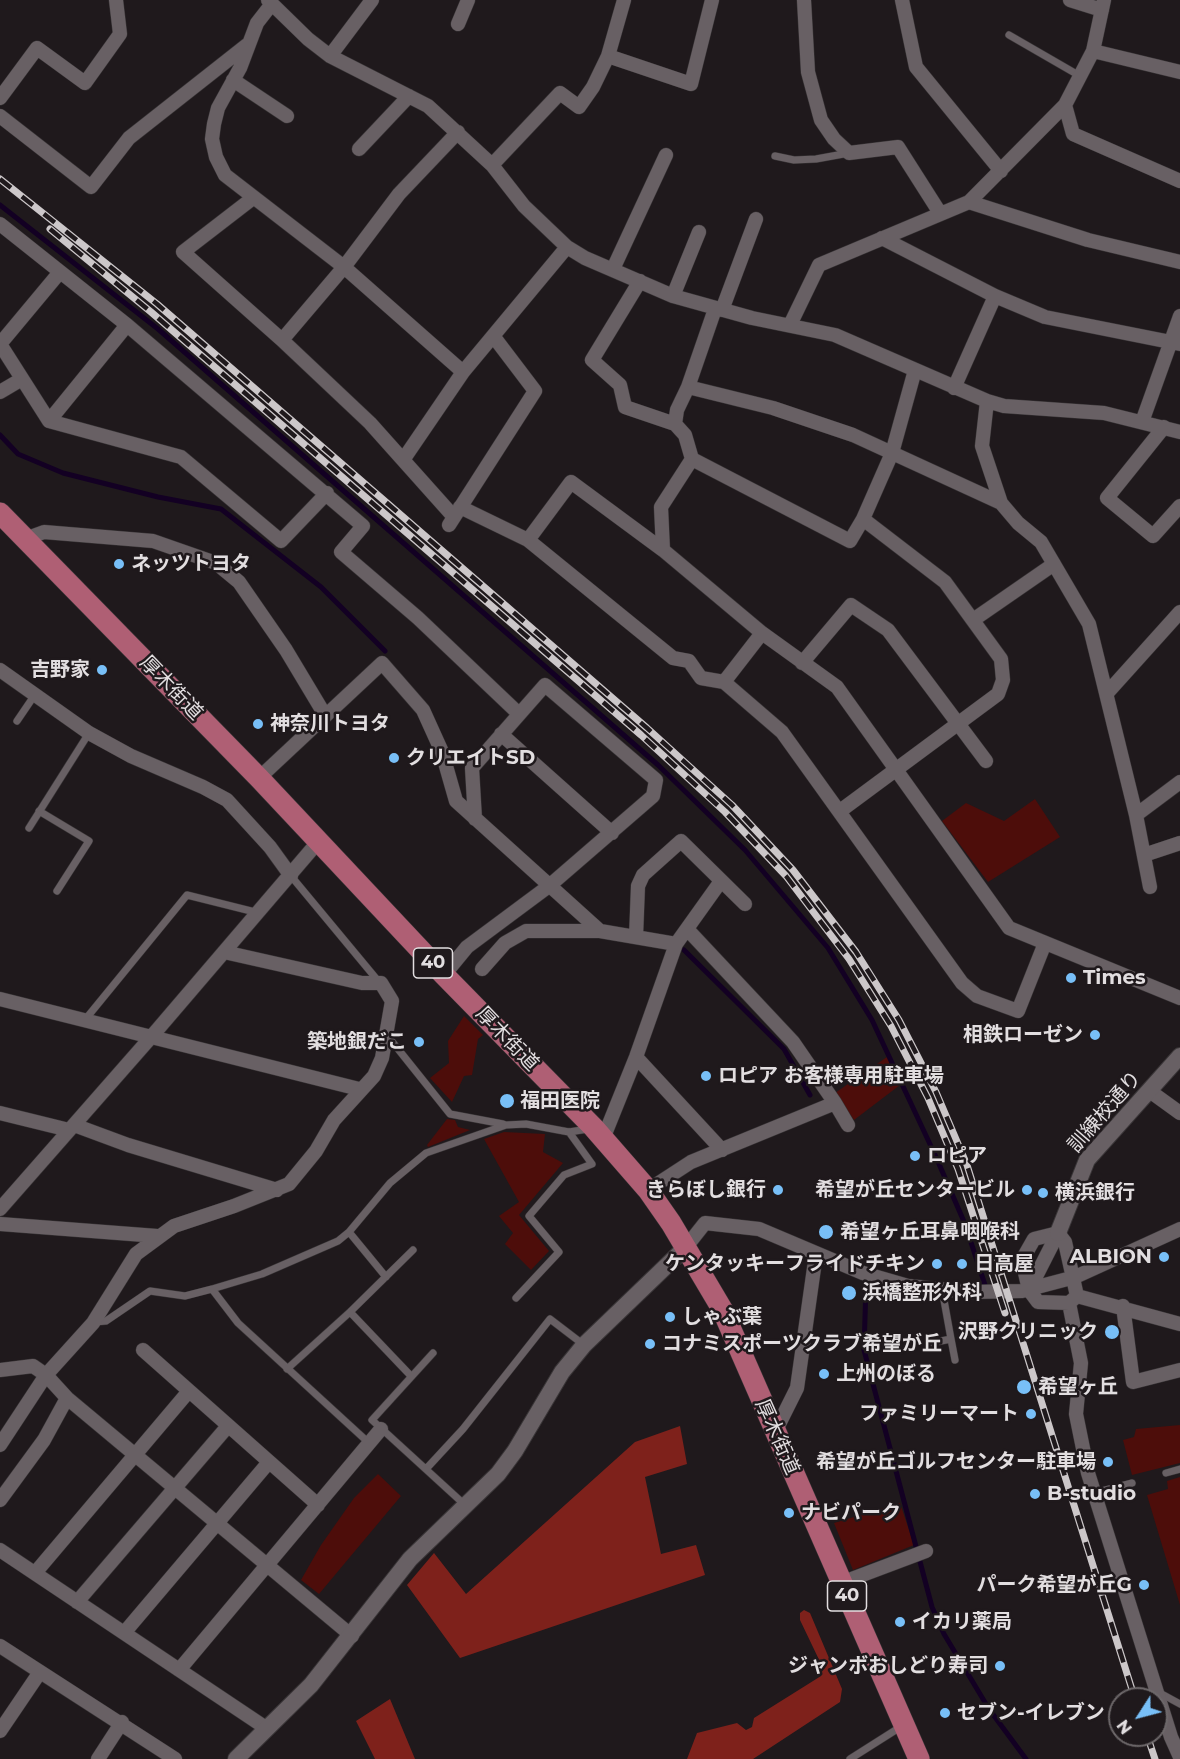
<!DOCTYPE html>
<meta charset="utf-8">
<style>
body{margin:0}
#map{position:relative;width:1180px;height:1759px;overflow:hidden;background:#1f191c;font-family:Montserrat,sans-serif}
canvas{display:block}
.north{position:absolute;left:1108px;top:1687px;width:60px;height:60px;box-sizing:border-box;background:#1f191c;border:2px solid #6d686a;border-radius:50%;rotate:234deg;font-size:16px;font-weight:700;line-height:24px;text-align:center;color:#e2dee0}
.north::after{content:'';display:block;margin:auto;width:21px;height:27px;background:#78bff7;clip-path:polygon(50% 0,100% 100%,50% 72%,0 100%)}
</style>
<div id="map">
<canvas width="1180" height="1759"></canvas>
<div class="north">N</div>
</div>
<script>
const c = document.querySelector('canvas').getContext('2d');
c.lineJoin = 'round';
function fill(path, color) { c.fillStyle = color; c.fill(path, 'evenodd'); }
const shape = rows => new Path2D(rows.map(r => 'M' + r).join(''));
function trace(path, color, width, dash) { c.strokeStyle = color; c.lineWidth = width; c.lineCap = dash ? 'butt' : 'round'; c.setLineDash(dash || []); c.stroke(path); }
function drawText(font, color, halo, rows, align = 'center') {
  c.font = font + ' Montserrat,"Noto Sans JP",sans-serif'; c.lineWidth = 5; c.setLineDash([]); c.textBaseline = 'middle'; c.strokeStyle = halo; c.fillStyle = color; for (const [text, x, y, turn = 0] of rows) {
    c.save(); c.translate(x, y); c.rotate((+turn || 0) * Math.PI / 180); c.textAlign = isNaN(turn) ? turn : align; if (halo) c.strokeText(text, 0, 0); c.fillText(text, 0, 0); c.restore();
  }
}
fill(shape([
 [1035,799,1060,837,988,882,942,821,966,803,1004,821],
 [464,1016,483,1035,478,1039,472,1075,464,1076,452,1102,430,1078,449,1063,448,1041],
 [887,1057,900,1085,854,1120,835,1093],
 [447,1119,455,1120,458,1127,470,1130,428,1147,427,1145],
 [504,1132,545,1134,543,1152,563,1163,519,1215,549,1251,531,1270,505,1244,513,1233,499,1216,519,1202,484,1139],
 [1180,1425,1180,1463,1132,1475,1123,1440,1134,1437,1136,1429],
 [378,1474,401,1496,319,1594,301,1580,321,1545,354,1498],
 [1180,1477,1180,1605,1147,1495,1168,1489,1167,1481],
 [900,1503,914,1545,853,1570,834,1523]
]), '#4d0d0a');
fill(shape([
 [680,1426,687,1464,645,1477,661,1554,696,1545,705,1575,460,1658,407,1585,434,1553,466,1594,635,1442],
 [804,1610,810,1613,842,1689,840,1702,753,1759,687,1759,697,1733,737,1723,746,1730,752,1727,754,1718,821,1676,823,1668,800,1620,800,1613],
 [390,1699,415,1759,375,1759,356,1721]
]), '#7e211b');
trace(shape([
 [0,205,158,329,658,765,745,850,828,948,872,1020,936,1157,965,1224,986,1288],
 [0,435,18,454,63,473,158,497,221,509,321,587,385,651],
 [684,950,784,1049,810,1095],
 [866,1285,864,1350,932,1607,944,1634,989,1709,1026,1759]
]), '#130023', 5);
const service = shape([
 [1009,35,1080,76],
 [775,156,794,160,816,159,849,153],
 [17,721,34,696],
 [39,811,89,841,57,891],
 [29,828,89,733],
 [291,876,379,982],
 [84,1021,187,895,259,913],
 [386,1034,450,1114,503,1124],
 [349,1232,386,1277],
 [212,1289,262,1274,338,1241,349,1232,390,1183,426,1153,506,1125,526,1124,569,1132,588,1129],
 [516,1298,559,1252,529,1216,564,1175,592,1164,569,1132],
 [350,1312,411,1376],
 [95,1322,106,1321,150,1291,185,1296,212,1289,238,1323,369,1443],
 [951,1339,955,1360],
 [931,1343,951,1339,942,1289],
 [433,1353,372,1420,465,1505],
 [287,1369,350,1312,413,1250],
 [426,1469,463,1429,550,1319,584,1345],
 [1166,1473,1180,1469],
 [1094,1493,1132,1483],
 [1158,1692,1180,1704],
 [850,1759,902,1726]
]);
const minor = shape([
 [268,0,308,39,330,56,428,106,492,165,524,206,567,247,585,258,673,296,752,318,835,335,987,401,1004,406,1104,413,1180,432],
 [804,0,808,72,821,120,834,139,849,153,898,147,940,213],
 [902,0,916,67,1001,171],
 [1070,0,1102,10],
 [1104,0,1093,51,1065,105,1073,134,1180,181],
 [271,5,257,23,240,68,218,108,214,124,212,139,216,157,225,175,344,267,463,372],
 [458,24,468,0],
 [1093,51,1180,72],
 [330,56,372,0],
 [608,56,691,84,712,0],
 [233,80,287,116],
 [0,98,37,48,85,83,120,34,116,0],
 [0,116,91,187,129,138,247,45],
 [359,149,409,96],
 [492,165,560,93,579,107,593,87,608,56,624,0],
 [253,198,183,252,282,340,370,423,454,517],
 [969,202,1088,240,1180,262],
 [0,224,127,325],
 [882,238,995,296,1045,317,1180,344],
 [613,269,666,155],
 [640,281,592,360,620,385,625,407,675,424],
 [673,296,699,232],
 [722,310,756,219],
 [790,325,819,265,969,202,1065,105],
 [282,340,344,267,399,194,458,132],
 [0,344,49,421,181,457,281,541,327,493],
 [0,344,60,272],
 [688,387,773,408,853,435,1001,503],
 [954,388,995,296],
 [0,392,22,379],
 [987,401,982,446,1001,503,1018,523,1041,542,1089,624,1136,815,1150,887],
 [49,421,127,325,363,526,341,552,418,618,518,713],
 [1142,422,1180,316],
 [1164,427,1107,498,1153,536,1180,506],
 [692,459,850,541,863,519,892,453,915,370],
 [403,460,463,372,567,247],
 [460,507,528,540,673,658,689,661,701,678,724,682,782,732,962,983,977,996,1018,1011,1045,943],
 [449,525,535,391,494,337],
 [25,539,44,532,153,541,216,563,239,582,286,650,325,715],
 [528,540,571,482,663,550,762,633,837,687,1009,928,1180,998],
 [663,550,661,507,692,459,685,435,675,424,677,410,688,387,715,309],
 [973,620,1054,564],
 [802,663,851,605,888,630,986,761],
 [0,670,89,733,131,756,203,787,227,800,270,847,291,876],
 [724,682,762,633],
 [1108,692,1180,612],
 [501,734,612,833],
 [259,778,382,663,423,710,442,752,456,801,600,931],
 [840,811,998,694,1003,680,1001,659,945,582,863,519],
 [1136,815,1180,782],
 [1144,855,1180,843],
 [636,937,638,886,643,875,681,841,745,904],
 [482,969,505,943,526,931,600,931,676,944],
 [444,975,467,947,549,886,653,796,656,780,545,685,472,768,475,819],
 [0,999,359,1089],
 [636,1057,722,1150],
 [1151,1092,1180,1113],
 [835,1103,848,1125],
 [0,1113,69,1130],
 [74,1125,128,1145,277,1190],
 [603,1139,636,1057,676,944,721,881],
 [648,1190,691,1162,835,1103,793,1042,687,929],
 [0,1209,152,1036,318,842],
 [0,1224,157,1236],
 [1058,1233,1065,1242,1077,1296,1069,1303,1038,1302,1029,1290,1022,1260,1034,1239,1058,1233],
 [686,1247,705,1223,759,1229,863,1273,908,1286,972,1292,1022,1291,1075,1277,1180,1229],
 [1029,1290,1058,1233],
 [1077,1296,1180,1324],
 [1069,1303,1081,1363,1076,1414,1088,1473,1171,1737,1180,1757],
 [1123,1306,1133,1382,1180,1370],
 [143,1350,318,1505],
 [0,1370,33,1366,46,1375,67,1398,352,1636],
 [775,1432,797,1388,816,1254],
 [0,1445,46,1375,93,1323,136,1254,174,1226,234,1206,289,1184,316,1151,334,1120,374,1076,382,1058,392,1001,381,983,362,983,224,952],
 [0,1500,44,1440,67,1398],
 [0,1550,266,1728],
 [35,1573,189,1391],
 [841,1583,926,1551],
 [77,1602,228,1426],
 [124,1633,269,1462],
 [0,1646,175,1759],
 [179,1670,381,1429],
 [0,1731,40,1672],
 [98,1759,122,1722]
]);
const tertiary = shape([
 [1058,1233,1087,1160,1180,1056],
 [236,1759,311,1685,410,1559,498,1474,515,1451,562,1372,584,1345,686,1247]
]);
const primary = shape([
 [0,513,259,778,444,975,594,1128,648,1190,671,1223,722,1309,919,1759]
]);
trace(service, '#393537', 8);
trace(minor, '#393537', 15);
trace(tertiary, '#393537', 18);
trace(primary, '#393537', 22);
trace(service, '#686064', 7);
trace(minor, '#686064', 14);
trace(tertiary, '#686064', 16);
trace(primary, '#af5f74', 21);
const rail = shape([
 [0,179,157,304,647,728,732,805,793,870,856,952,899,1020,936,1092,967,1165,1135,1699],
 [50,229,151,312,641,735,725,812,786,876,849,959,891,1026,928,1098,958,1169,1005,1313],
 [1147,1735,1155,1759]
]);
trace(rail, '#ccc7c9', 7);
trace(rail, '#1f191c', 4.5, [14]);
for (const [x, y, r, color] of [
 [119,564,6,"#78bff7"],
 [102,670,6,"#78bff7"],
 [258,724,6,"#78bff7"],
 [394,758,6,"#78bff7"],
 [1071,978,6,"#78bff7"],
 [1095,1035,6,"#78bff7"],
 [419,1042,6,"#78bff7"],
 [706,1076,6,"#78bff7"],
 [507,1101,8,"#78bff7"],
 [915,1156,6,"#78bff7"],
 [778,1190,6,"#78bff7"],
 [1027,1190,6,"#78bff7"],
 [1043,1193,6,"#78bff7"],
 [826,1232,8,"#78bff7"],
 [1164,1257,6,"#78bff7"],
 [937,1264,6,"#78bff7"],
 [962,1264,6,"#78bff7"],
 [849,1293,8,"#78bff7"],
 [670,1317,6,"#78bff7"],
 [1112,1332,8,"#78bff7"],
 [650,1344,6,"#78bff7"],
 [824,1374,6,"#78bff7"],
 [1024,1387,8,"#78bff7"],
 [1031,1414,6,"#78bff7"],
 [1108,1462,6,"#78bff7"],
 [1035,1494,6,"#78bff7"],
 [789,1513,6,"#78bff7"],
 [1144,1585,6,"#78bff7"],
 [900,1622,6,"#78bff7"],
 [1000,1666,6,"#78bff7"],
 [945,1713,6,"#78bff7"]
]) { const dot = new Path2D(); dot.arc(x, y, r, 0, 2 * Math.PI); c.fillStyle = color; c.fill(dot); trace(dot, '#1f191c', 2); }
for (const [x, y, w] of [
 [433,963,39],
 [847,1596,39]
]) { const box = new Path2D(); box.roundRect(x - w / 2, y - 15, w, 30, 4.5); c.fillStyle = '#1f191c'; c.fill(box); trace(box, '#e2dee0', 1.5); }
drawText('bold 18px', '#e2dee0', null, [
 ["40",433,963],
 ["40",847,1596]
]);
drawText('bold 20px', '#e2dee0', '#1f191c', [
 ["ネッツトヨタ",131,564],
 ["吉野家",90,670,"right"],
 ["神奈川トヨタ",270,724],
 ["クリエイトSD",406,758],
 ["Times",1083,978],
 ["相鉄ローゼン",1083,1035,"right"],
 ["築地銀だこ",407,1042,"right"],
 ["ロピア お客様専用駐車場",718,1076],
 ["福田医院",520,1101],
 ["ロピア",927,1156],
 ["きらぼし銀行",766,1190,"right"],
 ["希望が丘センタービル",1015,1190,"right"],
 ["横浜銀行",1055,1193],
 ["希望ヶ丘耳鼻咽喉科",840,1232],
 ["ALBION",1152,1257,"right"],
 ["ケンタッキーフライドチキン",925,1264,"right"],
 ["日高屋",974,1264],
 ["浜橋整形外科",862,1293],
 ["しゃぶ葉",682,1317],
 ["沢野クリニック",1098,1332,"right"],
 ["コナミスポーツクラブ希望が丘",662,1344],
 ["上州のぼる",836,1374],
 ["希望ヶ丘",1038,1387],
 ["ファミリーマート",1019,1414,"right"],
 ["希望が丘ゴルフセンター駐車場",1096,1462,"right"],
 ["B-studio",1047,1494],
 ["ナビパーク",801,1513],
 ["パーク希望が丘G",1132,1585,"right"],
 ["イカリ薬局",912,1622],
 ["ジャンボおしどり寿司",988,1666,"right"],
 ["セブン-イレブン",957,1713]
], 'left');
drawText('20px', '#e2dee0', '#1f191c', [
 ["厚木街道",171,688,46],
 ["厚木街道",507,1039,46],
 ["訓練校通り",1105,1112,-49],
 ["厚木街道",777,1437,66]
]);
</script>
